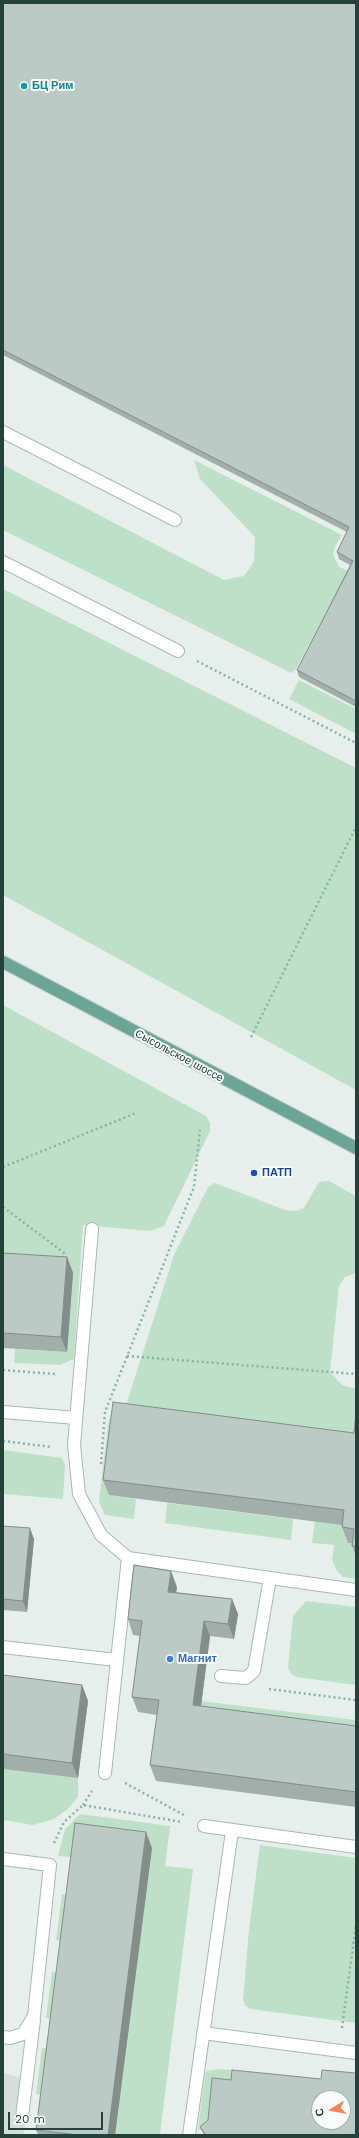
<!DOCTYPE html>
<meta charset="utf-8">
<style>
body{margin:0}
#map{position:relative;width:359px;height:2138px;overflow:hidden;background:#e6efeb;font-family:"Work Sans",sans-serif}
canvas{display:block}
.frame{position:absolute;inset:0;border:4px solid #24423a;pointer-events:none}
.north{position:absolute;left:311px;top:2090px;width:40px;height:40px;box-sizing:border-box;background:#f7fbf9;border:1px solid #a3b1ad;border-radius:50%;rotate:259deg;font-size:11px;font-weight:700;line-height:16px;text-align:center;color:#24423a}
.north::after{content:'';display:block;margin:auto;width:14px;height:18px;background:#f4845f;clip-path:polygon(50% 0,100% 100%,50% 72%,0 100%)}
.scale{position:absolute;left:8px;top:2112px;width:95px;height:18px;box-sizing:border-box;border:2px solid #24423a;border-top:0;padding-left:5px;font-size:12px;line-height:14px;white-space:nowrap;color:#24423a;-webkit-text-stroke:3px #f7fbf9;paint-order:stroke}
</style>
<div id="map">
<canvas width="359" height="2138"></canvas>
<div class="frame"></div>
<div class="north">С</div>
<div class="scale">20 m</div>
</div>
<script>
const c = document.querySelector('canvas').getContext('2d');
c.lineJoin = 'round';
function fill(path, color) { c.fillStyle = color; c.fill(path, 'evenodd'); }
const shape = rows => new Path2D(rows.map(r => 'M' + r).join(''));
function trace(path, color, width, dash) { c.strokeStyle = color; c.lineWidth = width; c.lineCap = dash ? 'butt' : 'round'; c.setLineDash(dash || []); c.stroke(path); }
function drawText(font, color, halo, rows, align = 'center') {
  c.font = font + ' "Work Sans",sans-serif'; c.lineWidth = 4; c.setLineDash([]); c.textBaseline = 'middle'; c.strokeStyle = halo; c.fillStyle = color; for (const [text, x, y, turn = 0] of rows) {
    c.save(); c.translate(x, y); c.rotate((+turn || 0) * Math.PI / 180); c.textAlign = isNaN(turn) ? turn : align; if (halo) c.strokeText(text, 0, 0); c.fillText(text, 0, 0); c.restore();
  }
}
fill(shape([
 [3,2073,19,2077,28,2088,30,2106,23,2135,3,2135]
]), '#d4dfda');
fill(shape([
 [194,460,342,535,335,546,333,554,339,567,356,574,338,591,296,669,291,673,3,530,3,465,224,580,244,576,254,562,255,537,200,479],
 [3,589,356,768,356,1090,3,895],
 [299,680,356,709,356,734,289,699],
 [3,1005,206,1116,210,1123,210,1131,164,1226,150,1231,83,1225,74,1359,60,1365,14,1363,15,1349,67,1352,3,1268],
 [329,1181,356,1196,356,1273,345,1277,339,1286,330,1372,342,1385,356,1389,356,1448,109,1495,136,1499,134,1519,105,1515,99,1502,108,1423,112,1412,127,1402,174,1255,208,1187,215,1183,285,1210,296,1211,304,1208,319,1182],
 [3,1450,62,1458,65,1465,63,1499,3,1494],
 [167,1503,293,1519,291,1540,165,1523],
 [315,1521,350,1526,356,1544,356,1579,343,1577,337,1571,332,1560,334,1545,312,1543],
 [306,1601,356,1607,356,1685,296,1677,291,1674,288,1667,293,1616],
 [201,1701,356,1720,356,1741,199,1721],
 [3,1769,78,1778,78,1797,69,1808,54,1819,33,1825,3,1820],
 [80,1814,170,1826,165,1866,193,1869,160,2135,115,2135,78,1858,58,1856,65,1829],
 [260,1845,356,1858,356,2023,250,2009,245,2005,243,2000,249,1929],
 [62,1894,72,1896,66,1942,56,1940],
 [52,1972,62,1973,57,2019,46,2018],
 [42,2048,53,2049,47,2095,36,2094],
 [220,2069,338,2081,214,2132,198,2130,205,2074,207,2071]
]), '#bfe0c8');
const minor = shape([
 [3,432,175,520],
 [3,562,178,651],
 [92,1229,74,1445,79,1494,101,1535,128,1558,356,1590],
 [3,1412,76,1418],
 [3,1647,116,1660],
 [221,1676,246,1678,254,1671,270,1578],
 [105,1773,128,1558],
 [204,1826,356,1847],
 [3,1859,50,1865,34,2016,23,2034,10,2038,3,2037],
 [203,2033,356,2053],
 [22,2117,34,2020],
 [189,2135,232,1831]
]);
const major = shape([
 [3,962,356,1148]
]);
trace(minor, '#a8b8b2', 14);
trace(major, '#c2cac8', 14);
trace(shape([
 [197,661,356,743],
 [251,1037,356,827],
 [3,1167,136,1113],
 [3,1207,67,1255],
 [127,1356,356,1374],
 [3,1370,56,1374],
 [3,1441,52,1447],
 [101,1464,105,1412,194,1187,200,1130],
 [269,1689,356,1700],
 [125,1783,184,1815],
 [83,1805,92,1791],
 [54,1843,64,1822,83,1805,182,1822],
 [342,2028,356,1924]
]), '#86b3a5', 2.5, [2, 3]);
trace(minor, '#fff', 12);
trace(major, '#6aa596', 12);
fill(shape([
 [3,3,356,3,356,707,299,677,297,670,350,565,339,559,337,552,347,532,3,355],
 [3,1253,67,1257,73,1273,67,1352,3,1348],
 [356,1414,356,1557,352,1546,352,1543,348,1543,342,1527,342,1525,109,1495,103,1480,354,1433],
 [3,1526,34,1539,27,1612,3,1610],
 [177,1587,176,1592,232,1599,238,1614,234,1639,210,1636,201,1706,356,1726,356,1807,156,1781,150,1765,157,1715,138,1712,132,1697,140,1636,133,1635,128,1619],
 [3,1675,82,1685,88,1701,78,1778,3,1769],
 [152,1848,115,2135,38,2135,36,2130],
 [321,2079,356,2135,204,2135,200,2127,208,2120,231,2080]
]), '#a1aea9');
fill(shape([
 [67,1257,73,1273,67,1352,61,1337],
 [30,1528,34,1539,27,1612,23,1601],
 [171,1571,177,1587,174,1607,168,1592],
 [232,1599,238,1614,234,1639,228,1624],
 [204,1621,210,1636,199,1721,193,1705],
 [82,1685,88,1701,78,1778,72,1763],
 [146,1832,152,1848,115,2135,108,2135]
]), '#838d89');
const building = shape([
 [3,3,356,3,356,701,297,670,353,561,337,552,349,527,3,350,3,3],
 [3,1253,67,1257,61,1337,3,1333,3,1253],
 [113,1402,354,1433,356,1414,356,1546,352,1546,354,1529,342,1527,344,1510,103,1480,113,1402],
 [3,1526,30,1528,23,1601,3,1599,3,1526],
 [134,1565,171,1571,168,1592,232,1599,228,1624,204,1621,193,1705,356,1726,356,1792,150,1765,159,1700,132,1697,142,1621,128,1619,134,1565],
 [3,1675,82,1685,72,1763,3,1754,3,1675],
 [75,1823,146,1832,108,2135,79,2135,36,2130,75,1823],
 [232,2070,321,2079,322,2070,356,2073,356,2135,206,2135,200,2127,208,2120,212,2078,231,2080,232,2070],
 [319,2098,343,2098,343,2122,319,2122,319,2098]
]);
fill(building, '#bbcac4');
trace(building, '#838d89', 1);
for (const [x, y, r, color] of [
 [24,86,4,"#0f9aa8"],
 [254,1173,4,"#1a4fb4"],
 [170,1659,4,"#3f7fe0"]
]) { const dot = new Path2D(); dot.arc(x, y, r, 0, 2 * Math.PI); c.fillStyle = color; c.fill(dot); trace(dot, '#f7fbf9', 1.5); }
drawText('bold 11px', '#0d838f', '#f7fbf9', [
 ["БЦ Рим",32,86]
], 'left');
drawText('11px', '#24423a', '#f7fbf9', [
 ["Сысольское шоссе",179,1056,28]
]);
drawText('bold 11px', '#164399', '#f7fbf9', [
 ["ПАТП",262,1173]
], 'left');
drawText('bold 11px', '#366cbe', '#f7fbf9', [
 ["Магнит",178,1659]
], 'left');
</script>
